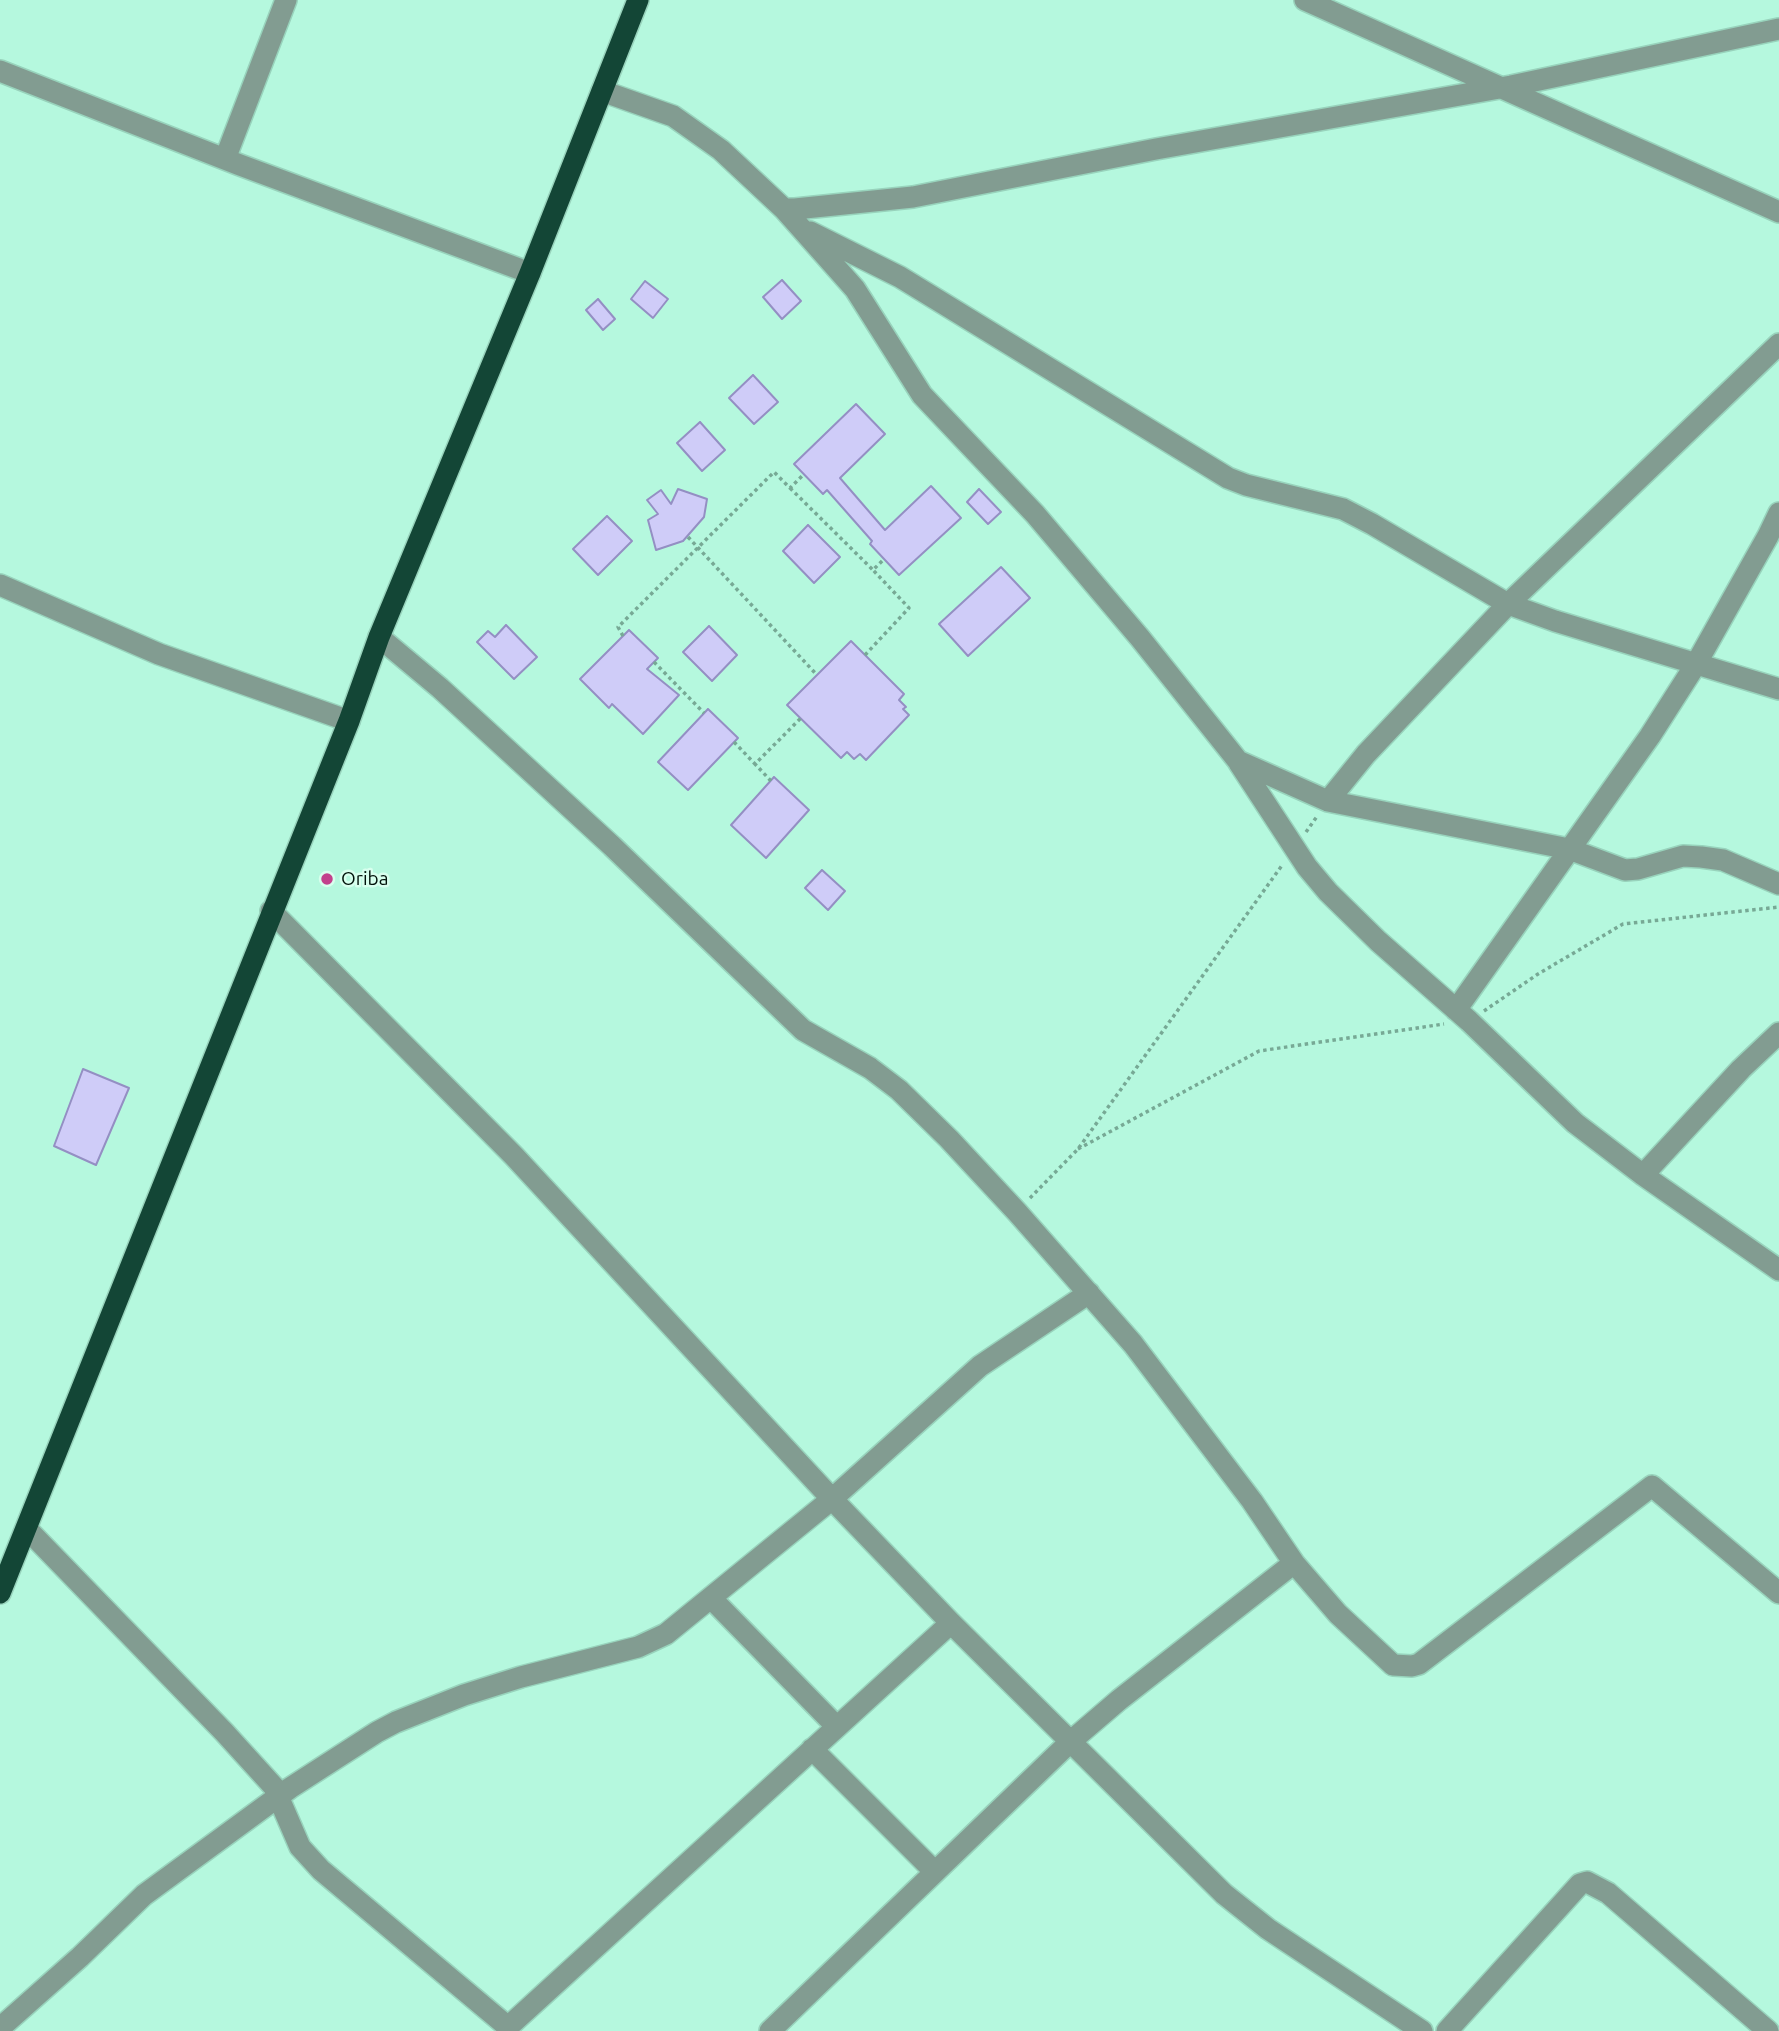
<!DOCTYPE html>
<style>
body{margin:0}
canvas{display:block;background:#b5f8de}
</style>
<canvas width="1779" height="2031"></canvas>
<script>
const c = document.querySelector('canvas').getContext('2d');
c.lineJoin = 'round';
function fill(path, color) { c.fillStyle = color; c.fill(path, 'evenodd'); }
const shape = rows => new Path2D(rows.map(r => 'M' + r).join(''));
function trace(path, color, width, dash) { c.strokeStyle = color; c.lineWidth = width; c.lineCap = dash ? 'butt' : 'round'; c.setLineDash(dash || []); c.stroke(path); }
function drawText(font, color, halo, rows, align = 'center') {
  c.font = font + ' Ubuntu,sans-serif'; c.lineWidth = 5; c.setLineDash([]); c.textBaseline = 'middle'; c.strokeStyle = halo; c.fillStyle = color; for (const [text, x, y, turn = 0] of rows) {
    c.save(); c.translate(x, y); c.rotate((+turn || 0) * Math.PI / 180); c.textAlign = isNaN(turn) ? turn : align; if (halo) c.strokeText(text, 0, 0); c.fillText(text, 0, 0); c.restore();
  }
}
const building = shape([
 [782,280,801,301,782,319,763,297,782,280],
 [645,281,668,299,653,318,631,299,645,281],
 [598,299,615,319,603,330,586,310,598,299],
 [753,375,778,402,754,424,729,398,753,375],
 [856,404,885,434,840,478,885,530,931,486,961,518,899,575,870,544,872,541,827,490,823,494,794,464,856,404],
 [700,422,725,450,702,471,677,443,700,422],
 [678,489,707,499,704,517,683,541,656,550,648,520,658,514,647,500,661,490,671,504,678,489],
 [979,489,1001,512,988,524,967,502,979,489],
 [607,516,632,541,598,575,573,549,607,516],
 [808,525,840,557,814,583,783,551,808,525],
 [1001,567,1030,598,968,656,939,624,1001,567],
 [506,625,537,657,514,679,477,642,488,631,495,637,506,625],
 [709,626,737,655,712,681,683,652,709,626],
 [629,630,658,658,647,669,679,695,643,734,612,704,609,708,580,679,629,630],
 [851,641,904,694,899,700,906,707,903,709,909,715,866,760,860,754,854,759,847,752,841,758,787,705,851,641],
 [708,709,738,738,688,790,658,762,708,709],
 [774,777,809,810,766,858,731,825,774,777],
 [822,870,845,891,828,910,805,888,822,870],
 [83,1069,129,1088,96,1165,54,1146,83,1069]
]);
fill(building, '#cfccf8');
trace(building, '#948fc3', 2);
const minor = shape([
 [1305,0,1779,212],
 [0,71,240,165,530,273],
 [602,91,673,116,721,150,784,209,795,209,913,197,1156,149,1511,86,1779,29],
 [225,159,286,0],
 [784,209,855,289,922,395,1035,514,1140,638,1238,761,1328,801,1569,849,1625,870,1638,869,1683,856,1701,857,1723,860,1779,884],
 [810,232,900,277,1228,478,1246,485,1343,509,1372,524,1508,604,1555,621,1779,689],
 [0,585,159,654,349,721],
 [379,637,440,688,612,846,803,1030,870,1068,899,1090,949,1139,1017,1212,1133,1344,1252,1501,1294,1563],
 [1239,763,1307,867,1328,892,1378,941,1469,1021,1575,1123,1643,1175,1779,1270],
 [1328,801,1366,754,1508,604,1779,344],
 [271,911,514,1156,832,1499,951,1623,1224,1894,1268,1929,1422,2031],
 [1456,1010,1650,736,1696,664,1768,536,1779,513],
 [1643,1175,1741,1069,1779,1033],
 [27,1529,224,1732,274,1787,300,1847,321,1870,508,2027,951,1623],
 [711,1598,837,1727],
 [812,1749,935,1872],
 [0,2028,80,1957,144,1895,290,1788,377,1732,396,1722,464,1695,521,1677,638,1647,666,1634,832,1499,980,1366,1089,1293],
 [770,2031,1070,1742,1119,1700,1294,1563,1338,1614,1393,1665,1412,1666,1419,1664,1652,1486,1779,1593],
 [1447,2031,1580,1884,1587,1882,1608,1893,1768,2031]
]);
const highway = shape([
 [0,1593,349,721,379,637,530,273,638,0]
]);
trace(minor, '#98d3bc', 24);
trace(highway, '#98d3bc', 24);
trace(shape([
 [790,488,873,570,884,559],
 [688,537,817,675],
 [623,636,618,627,774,472,790,488,804,474],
 [865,655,909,608,873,570],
 [654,662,704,713],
 [734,742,755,764],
 [771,781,755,764,801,718],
 [1306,832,1318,815],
 [1484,1011,1538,974,1623,924,1779,907],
 [1078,1149,1259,1051,1444,1024],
 [1030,1198,1078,1149,1283,864]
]), '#77a995', 3.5, [3.5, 3.5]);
trace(minor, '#829c91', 21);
trace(highway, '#134636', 21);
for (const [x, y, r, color] of [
 [327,879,7,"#c2418c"]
]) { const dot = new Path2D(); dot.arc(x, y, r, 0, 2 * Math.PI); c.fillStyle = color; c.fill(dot); trace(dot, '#d8ffee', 2.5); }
drawText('19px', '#00120a', '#d8ffee', [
 ["Oriba",341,879]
], 'left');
</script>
